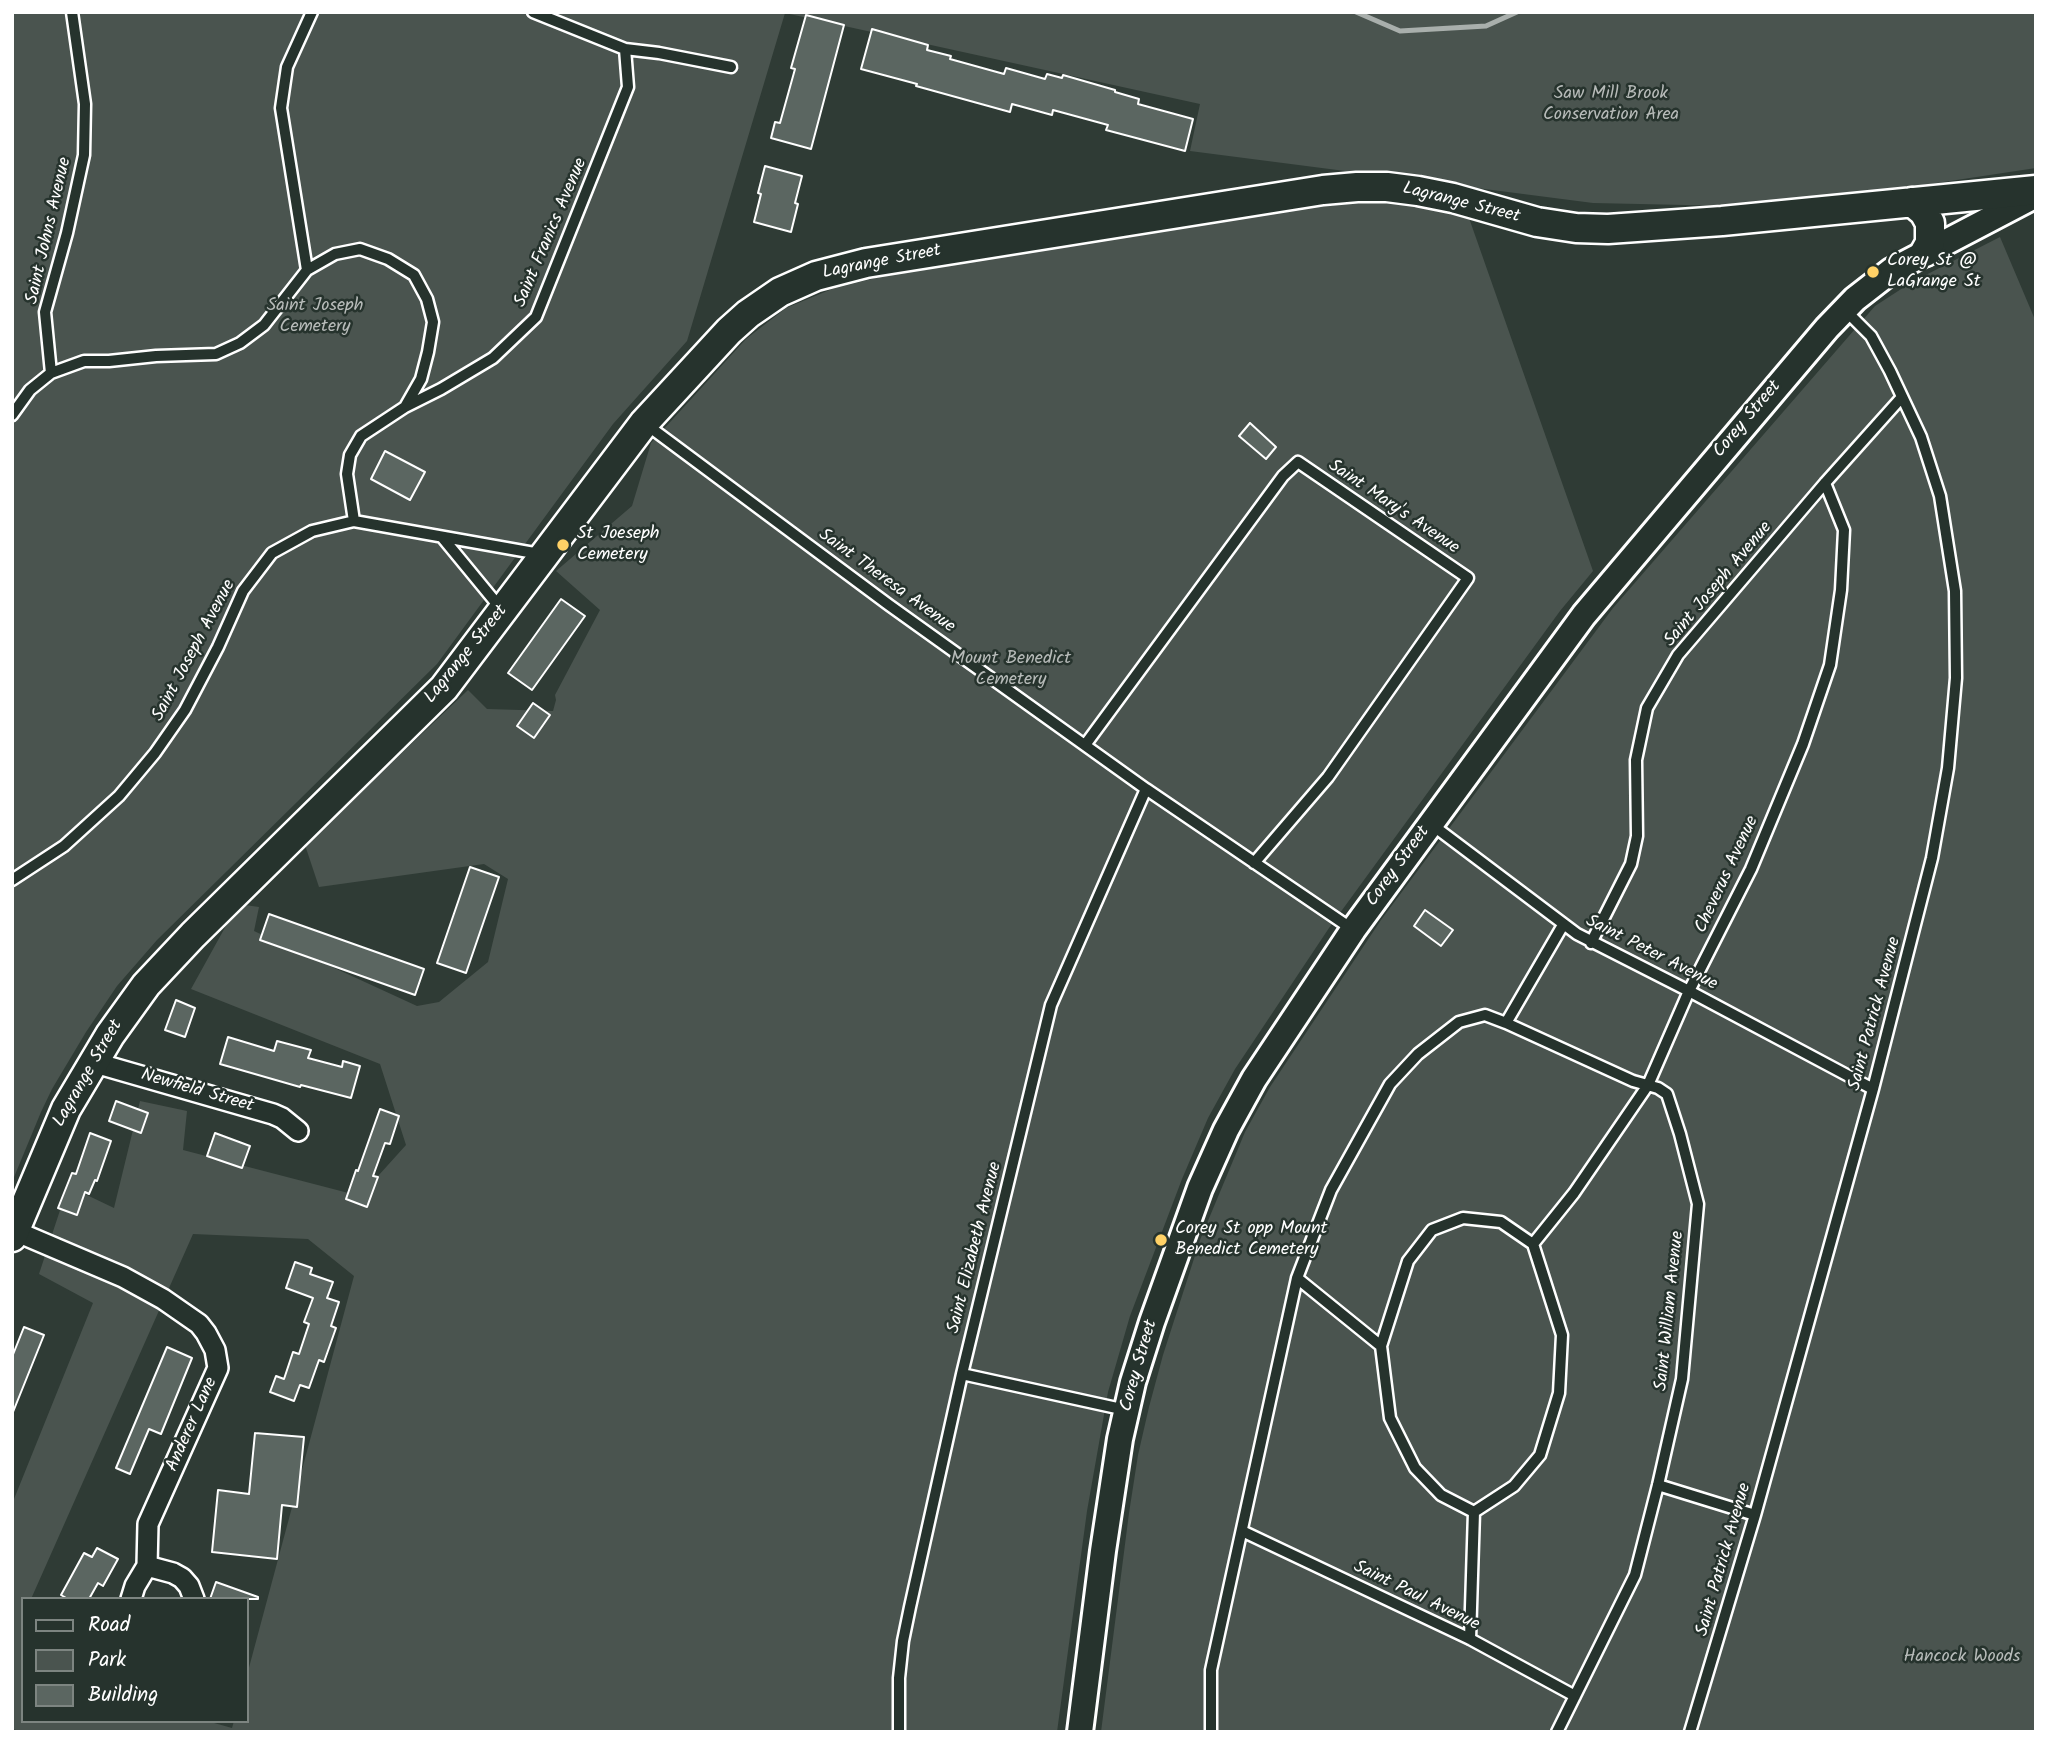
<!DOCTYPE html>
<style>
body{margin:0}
#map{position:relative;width:2048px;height:1744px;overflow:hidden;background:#2f3b35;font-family:Kalam,sans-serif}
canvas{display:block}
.frame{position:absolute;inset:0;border:14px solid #fff;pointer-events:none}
.legend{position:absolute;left:21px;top:1597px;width:228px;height:126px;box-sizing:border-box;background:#26332d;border:2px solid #7d8581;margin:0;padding:9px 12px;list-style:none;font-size:21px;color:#fff}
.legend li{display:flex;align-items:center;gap:14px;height:35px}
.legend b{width:35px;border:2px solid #7d8581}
</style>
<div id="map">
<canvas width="2048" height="1744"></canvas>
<div class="frame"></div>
<ul class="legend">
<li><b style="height:9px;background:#26332d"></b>Road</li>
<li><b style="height:19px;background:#4a544f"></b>Park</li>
<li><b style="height:19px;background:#5b6661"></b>Building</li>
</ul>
</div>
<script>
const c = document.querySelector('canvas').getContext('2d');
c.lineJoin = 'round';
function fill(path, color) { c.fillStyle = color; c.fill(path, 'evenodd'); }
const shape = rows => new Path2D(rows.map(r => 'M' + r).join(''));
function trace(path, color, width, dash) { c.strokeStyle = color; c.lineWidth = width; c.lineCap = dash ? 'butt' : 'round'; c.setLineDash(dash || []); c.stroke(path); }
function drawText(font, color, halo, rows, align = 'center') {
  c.font = font + ' Kalam,sans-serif'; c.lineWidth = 5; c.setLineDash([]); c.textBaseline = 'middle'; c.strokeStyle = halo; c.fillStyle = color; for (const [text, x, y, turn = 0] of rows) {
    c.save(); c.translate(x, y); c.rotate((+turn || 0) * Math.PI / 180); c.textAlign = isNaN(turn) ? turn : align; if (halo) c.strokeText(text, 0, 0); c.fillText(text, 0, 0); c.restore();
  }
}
fill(shape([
 [12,12,2036,12,2036,168,1778,207,1593,203,1190,151,1200,104,785,13,687,341,613,424,437,664,157,940,117,986,86,1032,52,1089,41,1112,12,1182],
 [1379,201,1431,208,1469,218,1593,571,1560,611,1329,928,1235,1069,1208,1118,1182,1179,1130,1316,1108,1392,1087,1511,1057,1732,24,1732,12,1729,12,1504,93,1303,39,1274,68,1186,114,1208,140,1101,187,1111,183,1150,360,1196,406,1145,380,1064,191,989,238,904,259,907,254,931,417,1006,439,1002,488,962,508,879,484,864,319,887,305,845,468,690,487,709,553,711,556,700,555,695,600,610,556,571,632,506,651,443,746,339,786,308,832,289,879,277,1312,206],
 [193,1234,308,1239,354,1276,247,1675,247,1721,234,1721,232,1728,207,1721,23,1721,23,1599,31,1599],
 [2000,237,2036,322,2036,1732,1101,1732,1129,1513,1138,1455,1149,1407,1163,1355,1200,1240,1245,1132,1270,1087,1381,920,1613,608,1875,306,1912,282]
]), '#4a544f');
trace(shape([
 [1356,12,1400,31,1486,26,1517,12]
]), '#a9afac', 5);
const building = shape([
 [806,15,844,25,811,149,771,138,775,122,780,123,795,69,791,68,806,15],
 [872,29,928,45,927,50,951,56,950,59,1004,74,1006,68,1045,79,1047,74,1062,78,1063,75,1115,90,1115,92,1139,99,1138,104,1193,119,1185,151,1106,130,1108,125,1053,110,1052,115,1012,104,1010,112,916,86,917,84,861,69,872,29],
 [765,166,802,176,795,203,798,204,791,232,754,222,761,194,758,193,765,166],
 [1250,423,1276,447,1266,459,1239,436,1250,423],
 [385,451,425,472,410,500,371,479,385,451],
 [561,599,585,616,532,690,508,673,561,599],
 [533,703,550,715,534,738,517,726,533,703],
 [470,867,499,877,466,973,437,963,470,867],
 [1425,910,1453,930,1441,946,1414,926,1425,910],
 [269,914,424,969,415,995,260,940,269,914],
 [176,1000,195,1008,185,1037,165,1030,176,1000],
 [228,1037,274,1051,277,1041,311,1050,308,1058,342,1067,343,1061,360,1066,351,1098,301,1085,300,1087,220,1064,228,1037],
 [116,1101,148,1113,141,1133,109,1121,116,1101],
 [380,1109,399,1116,390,1144,385,1143,373,1176,378,1177,367,1207,346,1199,356,1170,358,1171,380,1109],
 [90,1133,111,1141,97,1181,95,1180,89,1194,85,1192,77,1215,58,1208,72,1173,76,1174,90,1133],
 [215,1133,250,1146,242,1168,207,1156,215,1133],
 [295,1262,312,1268,310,1274,333,1282,327,1298,339,1302,331,1326,336,1328,324,1362,319,1360,309,1388,300,1385,294,1401,270,1392,276,1376,284,1379,293,1352,299,1354,309,1324,304,1322,313,1298,286,1288,295,1262],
 [24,1327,44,1335,13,1412,12,1357,24,1327],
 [167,1347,192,1358,161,1434,149,1429,130,1474,116,1468,167,1347],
 [255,1433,304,1437,297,1507,282,1505,277,1559,212,1552,218,1490,249,1494,255,1433],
 [97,1548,118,1559,103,1586,98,1583,89,1599,68,1599,61,1595,84,1553,92,1557,97,1548],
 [216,1582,258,1597,258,1599,210,1599,216,1582]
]);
fill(building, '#5b6661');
trace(building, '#fff', 2);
const service = shape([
 [533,12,625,49,659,53,731,67],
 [307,270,281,108,287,67,312,12],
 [51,373,45,312,67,233,84,155,85,104,72,12],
 [405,407,441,389,493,358,536,317,628,87,625,49],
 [12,415,30,390,51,373,84,361,109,361,156,356,216,354,240,343,264,325,307,270,335,254,360,249,388,259,414,275,427,299,433,322,428,352,421,379,405,407,361,436,350,455,347,474,354,521],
 [647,425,889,605,1146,789,1352,929],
 [442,537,502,610],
 [1085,745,1283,476,1298,462,1468,578,1328,777,1254,863],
 [1431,824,1577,934,1689,991,1873,1089],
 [12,880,64,846,119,796,155,753,185,710,218,647,243,591,272,553,312,531,354,521,540,554],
 [1591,943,1631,864,1637,836,1636,760,1647,708,1678,655,1825,483,1902,397],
 [1506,1023,1563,925],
 [1463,1218,1501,1222,1533,1244,1562,1335,1559,1393,1540,1455,1514,1486,1474,1512,1441,1495,1415,1468,1390,1418,1381,1346,1408,1261,1432,1230,1463,1218],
 [1533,1244,1574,1193,1648,1085,1689,991,1751,869,1803,744,1830,665,1841,590,1844,530,1825,483],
 [1297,1278,1381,1346],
 [962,1374,1126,1410],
 [1658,1485,1755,1515],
 [1242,1531,1470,1639,1575,1696],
 [1470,1639,1474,1512],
 [899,1732,899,1678,903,1641,910,1607,962,1374,1051,1005,1146,789],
 [1211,1732,1211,1670,1297,1278,1331,1190,1390,1084,1418,1054,1459,1022,1485,1015,1506,1023,1633,1081,1658,1088,1667,1094,1680,1134,1698,1204,1682,1379,1658,1485,1635,1575,1557,1732],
 [1690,1732,1755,1515,1873,1089,1932,858,1948,768,1956,678,1955,591,1940,496,1921,437,1890,371,1871,336,1845,310]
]);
const minor = shape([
 [92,1062,273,1114,282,1118,298,1131],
 [15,1231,123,1277,163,1299,199,1324,206,1333,215,1350,218,1368,148,1524,147,1566,135,1586,131,1599],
 [147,1566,173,1573,182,1578,189,1586,194,1599]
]);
const tertiary = shape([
 [1080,1732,1103,1551,1120,1439,1133,1382,1152,1322,1200,1188,1226,1130,1254,1079,1353,930,1584,615,1827,328,1855,299,1891,271,2036,195]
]);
const secondary = shape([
 [1912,202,1924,212,1930,223,1930,243,1925,252],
 [12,1237,66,1109,110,1035,146,985,193,935,444,688,644,423,729,331,748,314,780,292,816,276,866,263,1323,190,1357,187,1387,187,1418,191,1453,198,1537,222,1576,228,1608,229,1722,221,2036,190]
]);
trace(service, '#fff', 15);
trace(minor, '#fff', 24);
trace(tertiary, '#fff', 30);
trace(secondary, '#fff', 33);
trace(service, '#26332d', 10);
trace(minor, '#26332d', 19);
trace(tertiary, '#26332d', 24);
trace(secondary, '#26332d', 28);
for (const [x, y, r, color] of [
 [1873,272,7,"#ffd166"],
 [563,545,7,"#ffd166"],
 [1161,1240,7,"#ffd166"]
]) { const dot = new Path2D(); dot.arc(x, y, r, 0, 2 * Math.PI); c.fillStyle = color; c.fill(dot); trace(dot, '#26332d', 2.5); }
drawText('18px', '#b7bbb9', '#26332d', [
 ["Saw Mill Brook",1611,95],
 ["Conservation Area",1611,116],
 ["Saint Joseph",315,307],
 ["Cemetery",315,328],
 ["Mount Benedict",1011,660],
 ["Cemetery",1011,681],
 ["Hancock Woods",1962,1658]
]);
drawText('18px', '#fff', '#26332d', [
 ["Lagrange Street",1461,204,14],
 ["Saint Johns Avenue",50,231,-77],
 ["Saint Franics Avenue",552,233,-67],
 ["Lagrange Street",882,263,-11],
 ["Corey Street",1748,420,-50],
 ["Saint Mary's Avenue",1393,508,34],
 ["Saint Theresa Avenue",886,582,36],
 ["Saint Joseph Avenue",1719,585,-50],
 ["Saint Joseph Avenue",195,651,-62],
 ["Lagrange Street",467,655,-51],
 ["Corey Street",1399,867,-54],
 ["Cheverus Avenue",1728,875,-65],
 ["Saint Peter Avenue",1651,954,27],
 ["Saint Patrick Avenue",1876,1014,-75],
 ["Lagrange Street",89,1074,-60],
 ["Newfield Street",197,1092,16],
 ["Saint Elizabeth Avenue",976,1248,-76],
 ["Saint William Avenue",1671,1311,-84],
 ["Corey Street",1140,1366,-74],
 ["Anderer Lane",193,1425,-66],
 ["Saint Patrick Avenue",1725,1560,-74],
 ["Saint Paul Avenue",1416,1597,26]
]);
drawText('18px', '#fff', '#26332d', [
 ["Corey St @",1887,262],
 ["LaGrange St",1887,283],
 ["St Joeseph",577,535],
 ["Cemetery",577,556],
 ["Corey St opp Mount",1175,1230],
 ["Benedict Cemetery",1175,1251]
], 'left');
</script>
